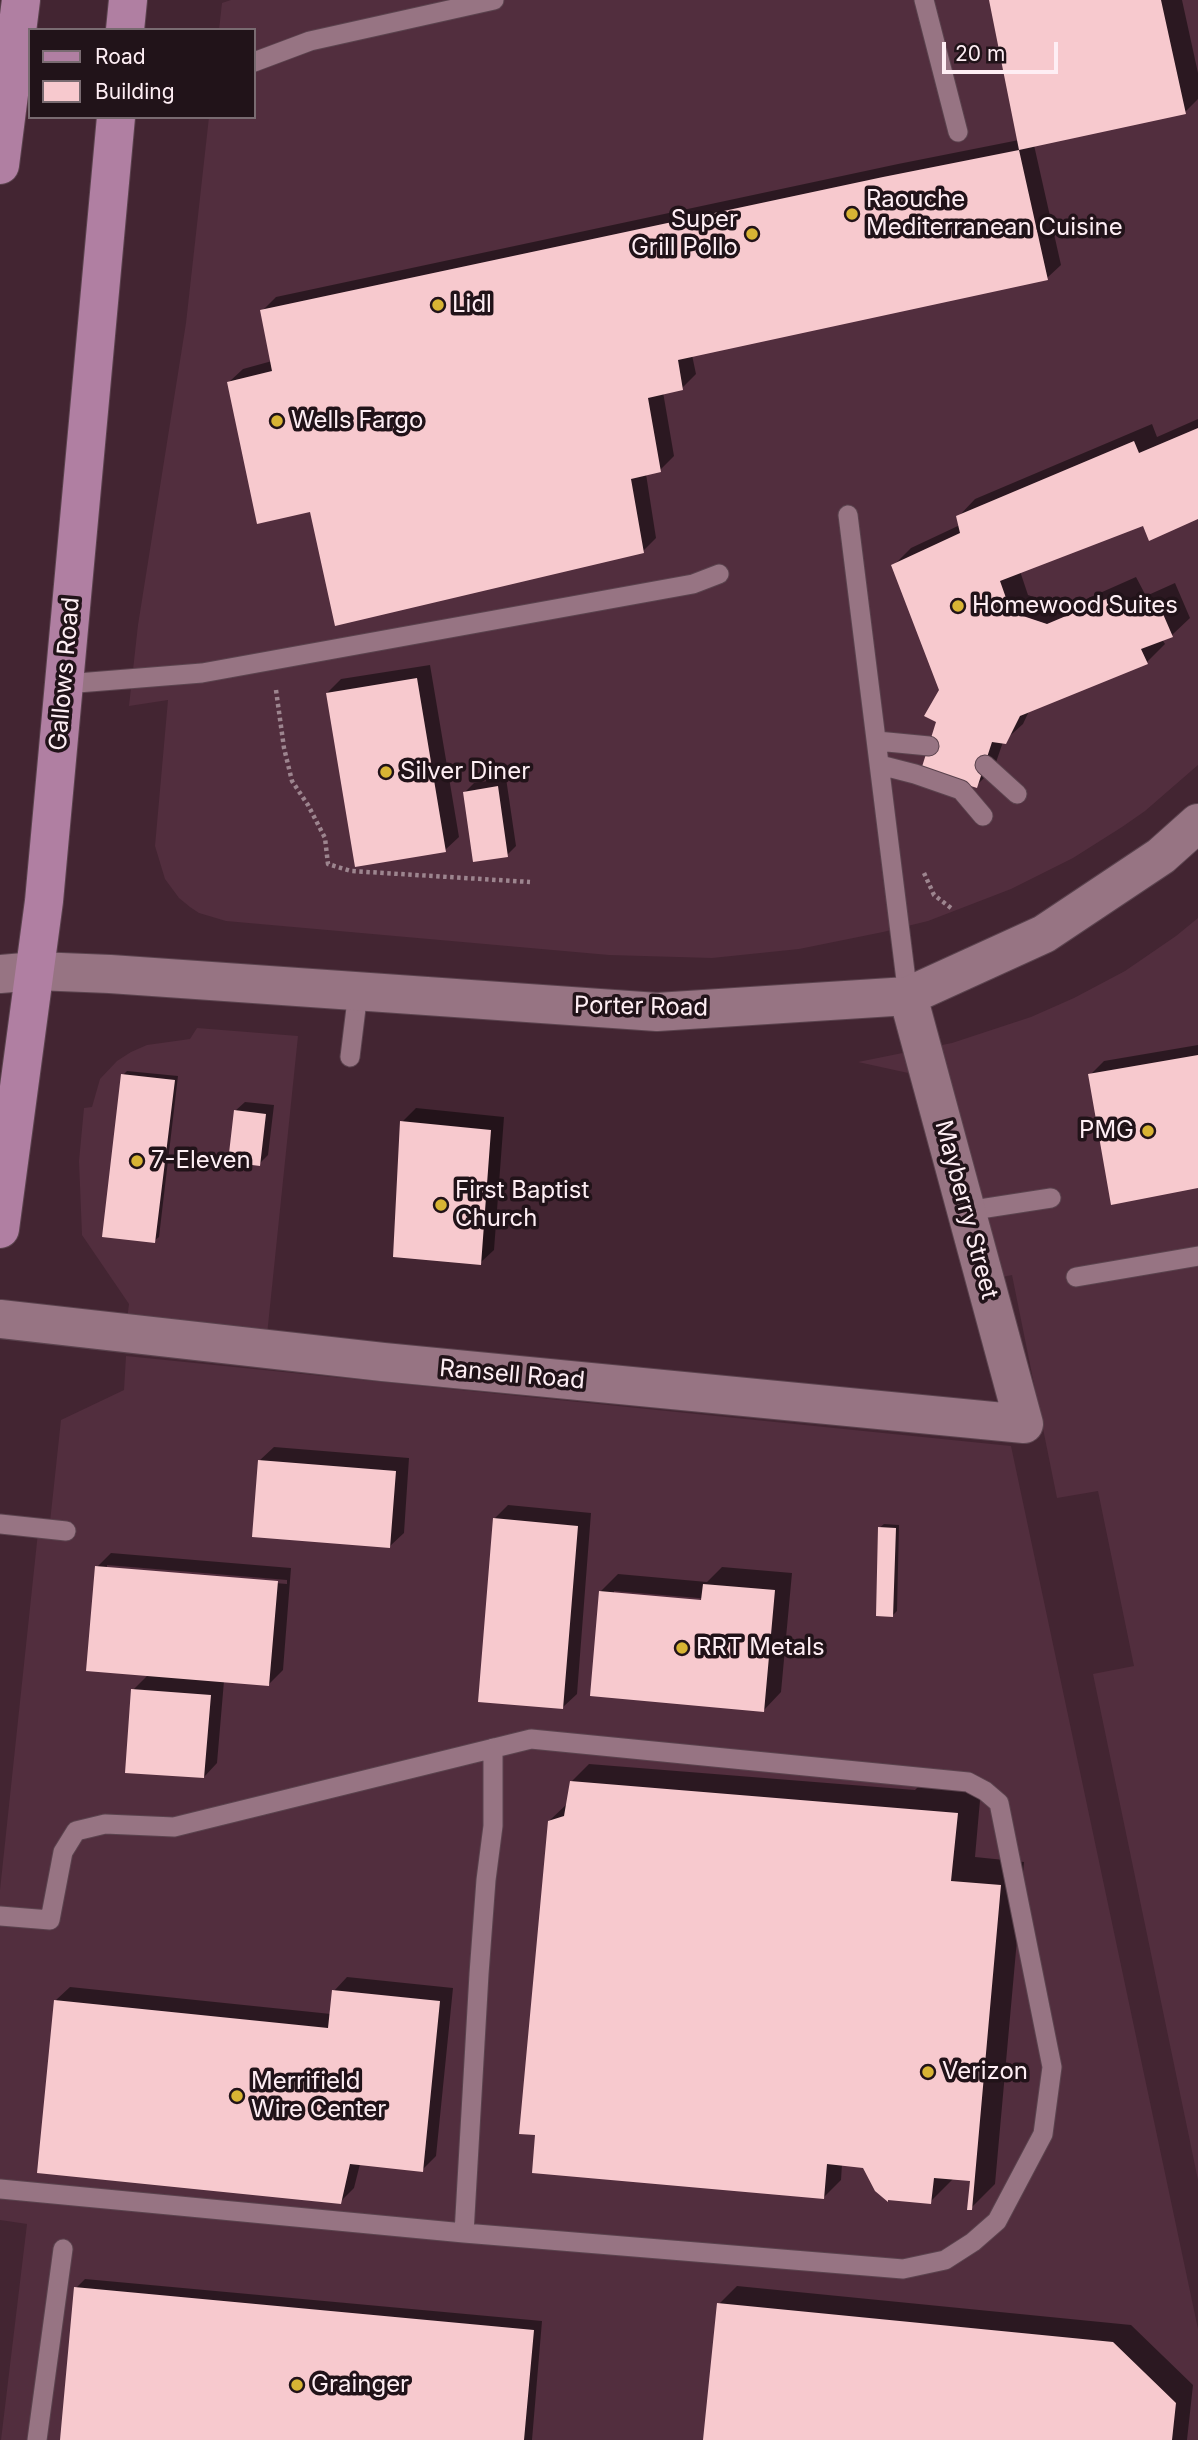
<!DOCTYPE html>
<style>
body{margin:0}
#map{position:relative;width:1198px;height:2440px;overflow:hidden;background:#432532;font-family:Inter,sans-serif}
canvas{display:block}
.legend{position:absolute;left:28px;top:28px;width:228px;height:91px;box-sizing:border-box;background:#211319;border:2px solid #796b71;margin:0;padding:9px 12px;list-style:none;font-size:21px;color:#feeef4}
.legend li{display:flex;align-items:center;gap:14px;height:35px}
.legend b{width:35px;border:2px solid #796b71}
.scale{position:absolute;left:942px;top:42px;width:116px;height:32px;box-sizing:border-box;border:4px solid #feeef4;border-top:0;padding-left:9px;font-size:21px;line-height:24px;white-space:nowrap;color:#feeef4;-webkit-text-stroke:5px #211319;paint-order:stroke}
</style>
<div id="map">
<canvas width="1198" height="2440"></canvas>
<ul class="legend">
<li><b style="height:9px;background:#b07fa2"></b>Road</li>
<li><b style="height:19px;background:#f7c9ce"></b>Building</li>
</ul>
<div class="scale">20 m</div>
</div>
<script>
const c = document.querySelector('canvas').getContext('2d');
c.lineJoin = 'round';
function fill(path, color) { c.fillStyle = color; c.fill(path, 'evenodd'); }
const shape = rows => new Path2D(rows.map(r => 'M' + r).join(''));
function trace(path, color, width, dash) { c.strokeStyle = color; c.lineWidth = width; c.lineCap = dash ? 'butt' : 'round'; c.setLineDash(dash || []); c.stroke(path); }
function drawText(font, color, halo, rows, align = 'center') {
  c.font = font + ' Inter,sans-serif'; c.lineWidth = 7; c.setLineDash([]); c.textBaseline = 'middle'; c.strokeStyle = halo; c.fillStyle = color; for (const [text, x, y, turn = 0] of rows) {
    c.save(); c.translate(x, y); c.rotate((+turn || 0) * Math.PI / 180); c.textAlign = isNaN(turn) ? turn : align; if (halo) c.strokeText(text, 0, 0); c.fillText(text, 0, 0); c.restore();
  }
}
fill(shape([
 [231,0,1198,0,1198,765,1145,811,1122,827,1073,858,1011,889,928,921,883,932,799,949,712,958,609,955,226,921,199,913,190,907,179,898,165,879,155,846,168,700,129,706,138,625,186,323,209,117,254,117,254,30,219,30,222,3],
 [1198,918,1198,2180,1093,1674,1134,1666,1098,1491,1057,1498,1012,1275,977,1282,931,1078,858,1062,952,1043,1031,1017,1074,998,1125,971,1176,936],
 [197,1028,298,1036,267,1335,127,1320,129,1304,82,1235,79,1161,84,1108,92,1107,100,1079,117,1061,131,1052,147,1045,190,1039],
 [126,1356,1011,1446,1198,2329,1198,2440,1,2440,27,2224,0,2220,0,1890,39,1523,50,1522,61,1420,124,1390]
]), '#522e3e');
fill(shape([
 [991,0,1182,0,1198,73,1198,99,1185,112,1034,145,1061,265,1047,278,692,355,696,374,682,388,663,392,674,456,660,470,646,474,656,538,643,551,311,510,229,382,243,369,272,361,262,311,276,297,898,164,1019,140],
 [1198,419,1198,517,1144,523,1020,571,1028,595,1066,608,1136,577,1146,596,1175,583,1190,618,1172,635,1162,639,1165,644,1147,662,1030,709,1023,724,1003,742,994,768,976,786,938,721,941,690,893,566,911,548,960,525,958,517,975,499,1152,424,1157,437],
 [430,665,459,837,445,850,327,693,341,679],
 [506,778,516,846,507,855,465,792,474,783],
 [1198,1045,1198,1187,1090,1075,1104,1061],
 [127,1071,178,1076,159,1237,154,1241,123,1075],
 [245,1102,274,1105,268,1155,259,1164,235,1111],
 [416,1108,504,1117,494,1250,480,1263,402,1122],
 [274,1447,409,1458,404,1533,390,1546,260,1460],
 [508,1505,591,1513,577,1694,563,1707,494,1519],
 [884,1524,899,1525,897,1611,893,1615,879,1528],
 [111,1553,291,1568,283,1670,269,1684,224,1681,217,1763,204,1777,133,1690,149,1674,97,1567],
 [107,1565,287,1580,287,1584,107,1569],
 [722,1567,792,1573,781,1692,764,1710,600,1592,618,1574,707,1582],
 [614,1591,710,1599,710,1603,614,1594],
 [589,1764,915,1790,921,1784,981,1789,975,1857,1024,1862,995,2184,971,2208,971,2180,954,2178,930,2202,864,2166,842,2164,841,2180,823,2198,549,1821,568,1803,571,1782],
 [347,1977,453,1988,436,2156,422,2170,360,2164,354,2188,340,2202,56,2000,70,1987,331,2014,334,1991],
 [85,2279,542,2321,532,2440,62,2440,76,2288],
 [737,2286,1131,2325,1193,2385,1187,2440,705,2440,719,2304]
]), '#0007');
fill(shape([
 [989,0,1161,0,1186,114,1019,150],
 [1019,150,1048,280,678,360,683,390,648,398,661,472,631,479,644,553,335,626,310,512,257,524,227,382,272,371,260,310,883,177],
 [1198,428,1198,519,1149,541,1143,526,1000,581,1011,612,1047,624,1118,594,1128,613,1157,600,1173,637,1141,649,1148,664,1020,716,1006,744,992,742,977,788,921,770,936,722,924,716,939,690,891,565,960,533,956,516,1134,441,1139,453],
 [417,678,446,852,355,867,326,693],
 [498,786,508,857,473,862,463,792],
 [1198,1055,1198,1188,1111,1205,1088,1074],
 [121,1074,175,1080,155,1243,102,1237],
 [234,1110,266,1114,260,1166,228,1162],
 [400,1121,491,1130,481,1265,393,1257],
 [258,1460,396,1471,390,1548,252,1537],
 [493,1518,578,1526,563,1709,478,1702],
 [878,1527,896,1528,893,1617,876,1616],
 [95,1566,278,1581,269,1686,86,1671],
 [703,1584,775,1590,764,1712,590,1696,599,1591,701,1600],
 [131,1689,211,1695,204,1778,125,1773],
 [570,1781,958,1813,951,1881,1001,1885,972,2210,967,2210,970,2181,934,2178,931,2204,888,2200,888,2202,875,2191,863,2168,827,2164,824,2199,532,2173,535,2135,519,2134,548,1821,564,1816],
 [332,1990,440,2001,423,2172,350,2164,341,2204,37,2173,54,2000,328,2028],
 [74,2287,534,2330,524,2440,60,2440],
 [717,2303,1113,2342,1176,2403,1172,2440,703,2440]
]), '#f7c9ce');
const service = shape([
 [924,0,958,132],
 [254,62,310,41,494,0],
 [848,515,908,996],
 [65,684,202,673,693,584,719,574],
 [877,741,929,746],
 [880,765,915,774,961,790,983,816],
 [985,765,1017,794],
 [350,1057,358,992],
 [967,1211,1051,1198],
 [1076,1277,1198,1256],
 [0,1524,66,1531],
 [0,1916,50,1920,63,1852,76,1831,105,1824,174,1827,531,1739,968,1782,985,1791,999,1803,1052,2067,1043,2134,997,2221,973,2242,945,2260,903,2269,464,2233,0,2189],
 [464,2233,479,1974,486,1880,493,1826,493,1748],
 [37,2440,63,2249]
]);
const minor = shape([
 [36,971,110,974,657,1012,908,996,1044,934,1161,856,1198,823],
 [0,1319,383,1362,1024,1424,908,996]
]);
const tertiary = shape([
 [0,974,36,971]
]);
const primary = shape([
 [125,30,128,0],
 [0,165,21,0],
 [0,1229,44,901,116,117]
]);
trace(service, '#5b434e', 21);
trace(minor, '#5b434e', 40);
trace(tertiary, '#5b434e', 40);
trace(primary, '#5b434e', 40);
trace(shape([
 [276,690,284,748,292,781,308,805,325,838,328,864,351,871,530,882],
 [924,873,934,895,951,908]
]), '#9d858f', 4.5, [3.5, 3.5]);
trace(service, '#977483', 19);
trace(minor, '#977483', 38);
trace(tertiary, '#977483', 38);
trace(primary, '#b07fa2', 38);
for (const [x, y, r, color] of [
 [852,214,7,"#d8b434"],
 [752,234,7,"#d8b434"],
 [438,305,7,"#d8b434"],
 [277,421,7,"#d8b434"],
 [958,606,7,"#d8b434"],
 [386,772,7,"#d8b434"],
 [1148,1131,7,"#d8b434"],
 [137,1161,7,"#d8b434"],
 [441,1205,7,"#d8b434"],
 [682,1648,7,"#d8b434"],
 [928,2072,7,"#d8b434"],
 [237,2096,7,"#d8b434"],
 [297,2385,7,"#d8b434"]
]) { const dot = new Path2D(); dot.arc(x, y, r, 0, 2 * Math.PI); c.fillStyle = color; c.fill(dot); trace(dot, '#211319', 2.5); }
drawText('24px', '#feeef4', '#211319', [
 ["Raouche",866,200],
 ["Mediterranean Cuisine",866,228],
 ["Super",738,220,"right"],
 ["Grill Pollo",738,248,"right"],
 ["Lidl",452,305],
 ["Wells Fargo",291,421],
 ["Homewood Suites",972,606],
 ["Silver Diner",400,772],
 ["PMG",1134,1131,"right"],
 ["7-Eleven",151,1161],
 ["First Baptist",455,1191],
 ["Church",455,1219],
 ["RRT Metals",696,1648],
 ["Verizon",942,2072],
 ["Merrifield",251,2082],
 ["Wire Center",251,2110],
 ["Grainger",311,2385]
], 'left');
drawText('24px', '#feeef4', '#211319', [
 ["Gallows Road",65,674,-85],
 ["Porter Road",641,1007,1],
 ["Mayberry Street",966,1210,75],
 ["Ransell Road",512,1375,5]
]);
</script>
